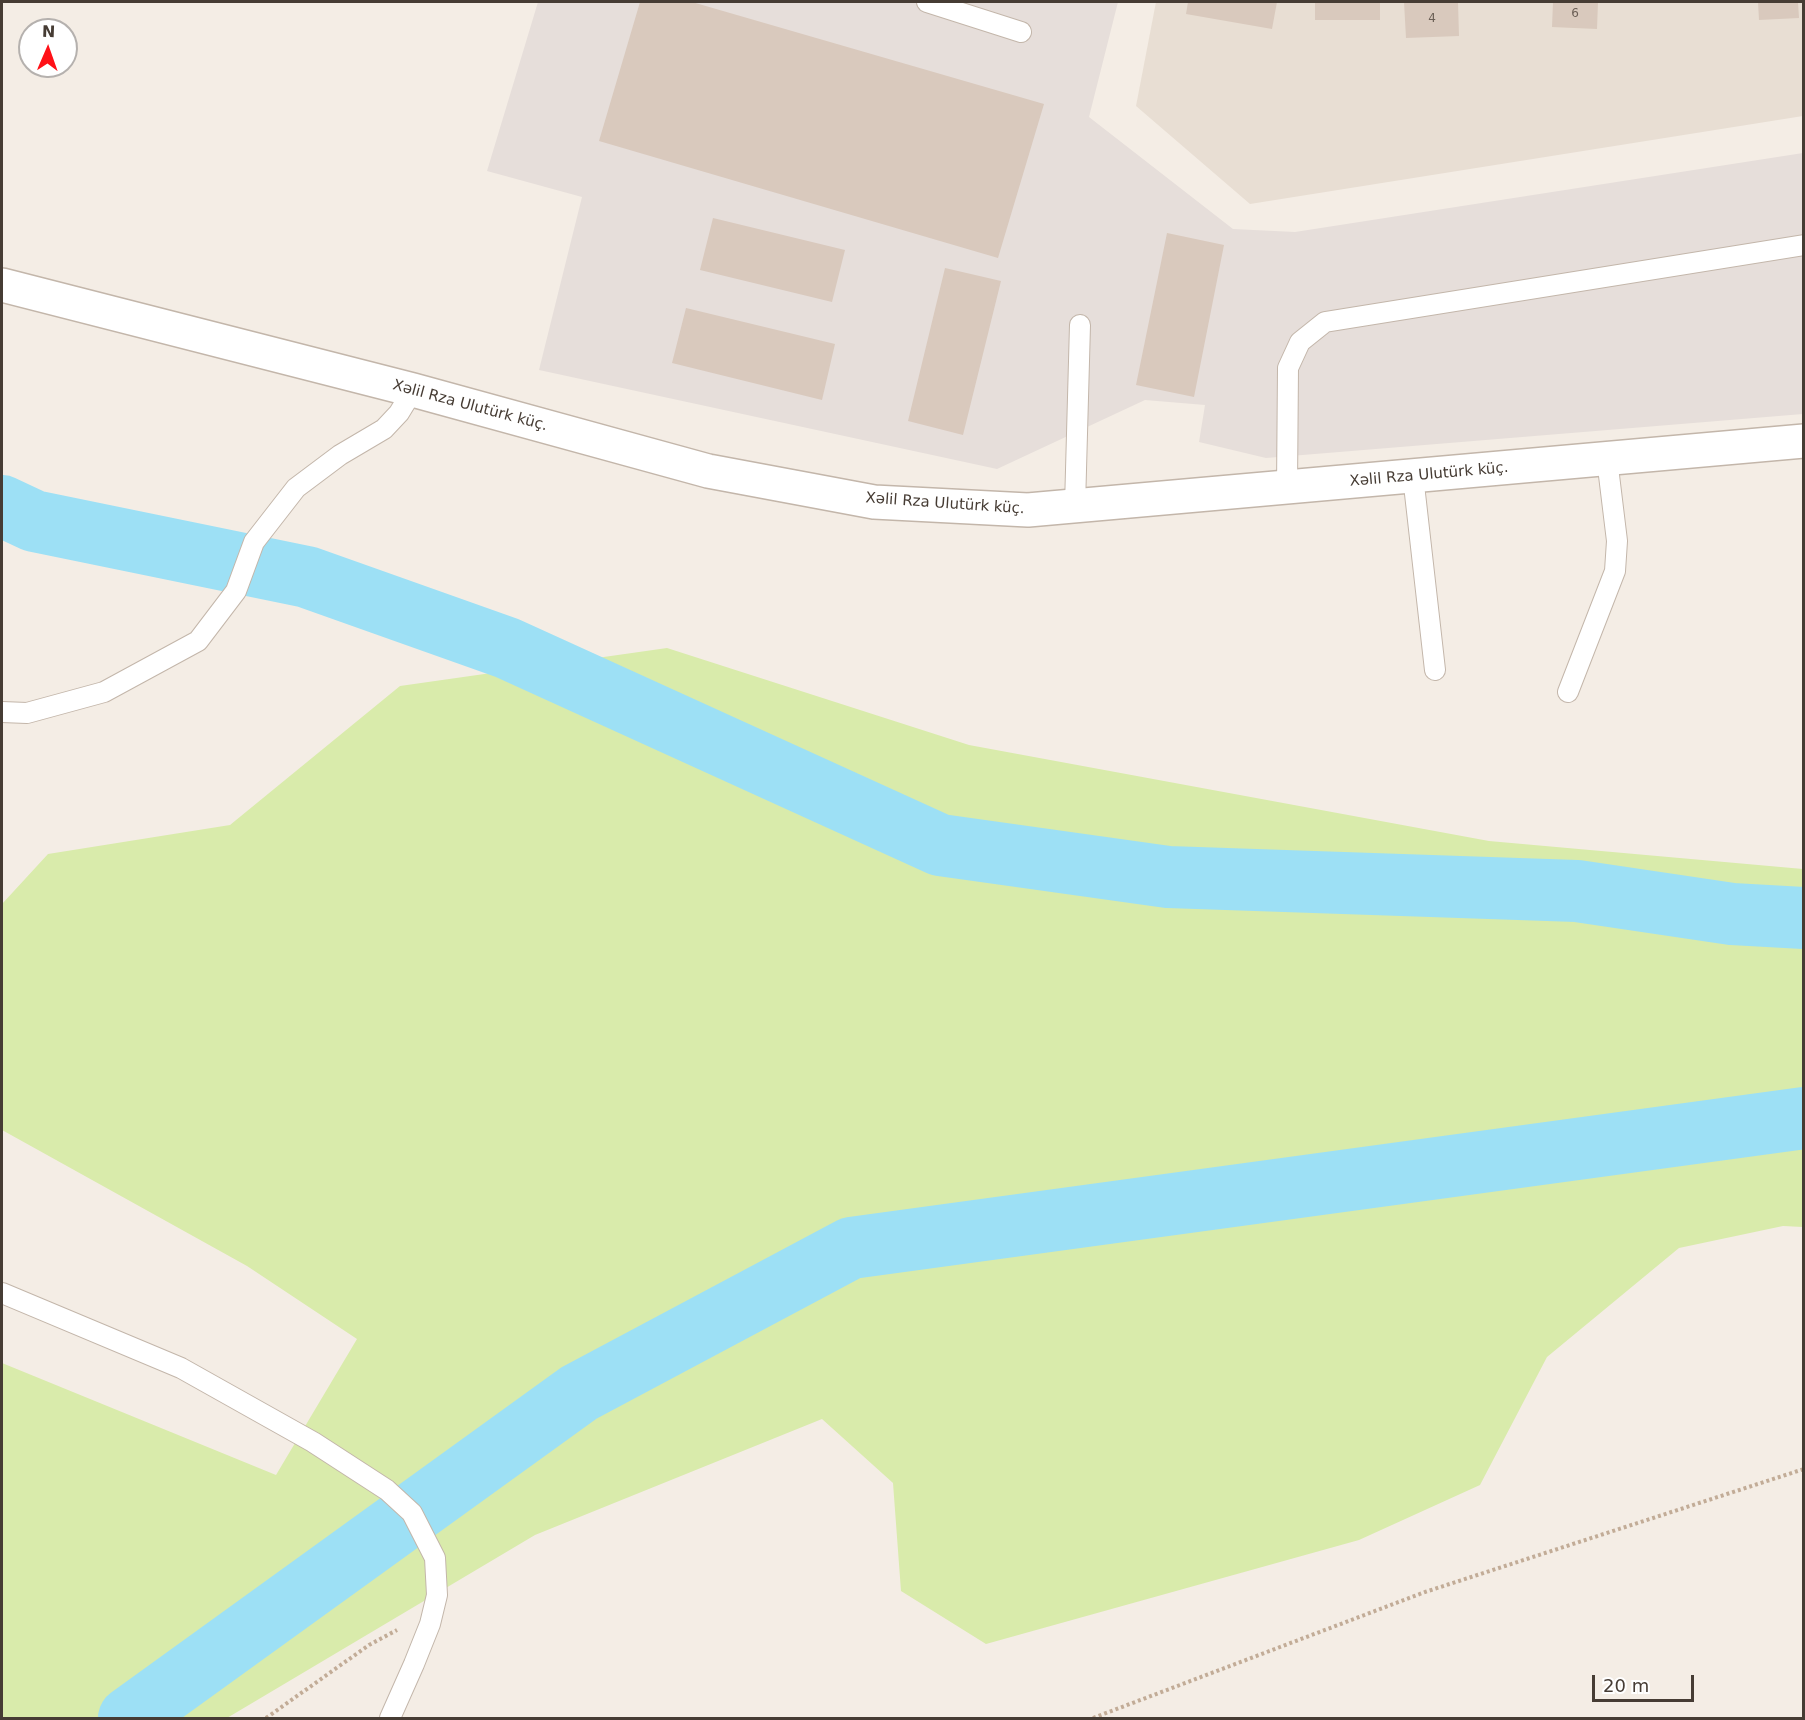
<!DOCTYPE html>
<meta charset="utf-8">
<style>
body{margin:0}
#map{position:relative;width:1805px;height:1720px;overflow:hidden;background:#f4ede5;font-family:"DejaVu Sans",sans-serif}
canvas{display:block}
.frame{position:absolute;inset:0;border:3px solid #463c34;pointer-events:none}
.north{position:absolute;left:18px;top:18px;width:60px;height:60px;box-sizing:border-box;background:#fff;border:2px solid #b5b1ae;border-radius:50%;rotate:2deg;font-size:16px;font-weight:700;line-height:24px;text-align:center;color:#463c34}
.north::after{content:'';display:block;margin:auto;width:21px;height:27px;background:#ff1117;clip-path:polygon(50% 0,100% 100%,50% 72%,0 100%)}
.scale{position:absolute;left:1592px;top:1675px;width:102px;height:27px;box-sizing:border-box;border:3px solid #463c34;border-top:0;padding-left:8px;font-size:18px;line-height:21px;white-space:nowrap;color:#463c34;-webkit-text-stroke:4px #fff;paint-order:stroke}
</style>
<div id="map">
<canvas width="1805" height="1720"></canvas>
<div class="frame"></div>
<div class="north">N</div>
<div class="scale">20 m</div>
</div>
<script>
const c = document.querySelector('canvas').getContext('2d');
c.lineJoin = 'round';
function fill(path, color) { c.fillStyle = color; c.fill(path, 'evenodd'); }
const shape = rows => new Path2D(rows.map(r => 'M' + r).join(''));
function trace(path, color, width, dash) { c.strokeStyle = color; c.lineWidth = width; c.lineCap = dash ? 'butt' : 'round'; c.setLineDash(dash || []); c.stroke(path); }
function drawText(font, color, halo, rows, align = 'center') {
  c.font = font + ' "DejaVu Sans",sans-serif'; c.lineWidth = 6; c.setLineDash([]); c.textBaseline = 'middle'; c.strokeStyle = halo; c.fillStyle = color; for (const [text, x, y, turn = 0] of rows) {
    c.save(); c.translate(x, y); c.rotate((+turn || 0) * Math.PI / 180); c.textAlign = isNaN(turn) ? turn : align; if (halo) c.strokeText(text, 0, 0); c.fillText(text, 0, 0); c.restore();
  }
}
fill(shape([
 [1156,2,1803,2,1803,116,1250,204,1136,106]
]), '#e8ded3');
fill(shape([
 [538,2,1118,2,1089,117,1233,229,1295,232,1803,153,1803,414,1266,458,1199,442,1205,405,1145,400,997,469,539,370,582,197,487,171]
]), '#e6deda');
fill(shape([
 [667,648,969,745,1489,841,1803,869,1803,1227,1783,1226,1679,1248,1547,1357,1480,1485,1359,1540,986,1644,901,1591,893,1483,822,1419,535,1535,227,1718,2,1718,2,1363,276,1475,357,1339,247,1266,2,1130,2,904,48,854,230,825,400,686]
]), '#d9ebab');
trace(shape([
 [2,506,34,521,307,577,507,648,940,845,1168,877,1577,891,1732,914,1804,918],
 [129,1718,579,1393,851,1248,1804,1118]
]), '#9de0f5', 62);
fill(shape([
 [640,2,692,2,1044,104,998,258,599,141],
 [1188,2,1277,2,1272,29,1186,14],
 [1315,2,1380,2,1380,20,1315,20],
 [1404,2,1458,2,1459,36,1406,38],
 [1553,2,1598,2,1597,29,1552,27],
 [1758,2,1798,2,1799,18,1759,20],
 [713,218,845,250,832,302,700,270],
 [1167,233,1224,245,1194,397,1136,385],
 [945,268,1001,281,963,435,908,421],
 [686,308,835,344,822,400,672,363]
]), '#d9c9bd');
const service = shape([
 [927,2,1021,32],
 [1413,476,1435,670],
 [1287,487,1288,368,1300,342,1325,322,1804,245],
 [1075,506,1080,325],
 [1568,692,1615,571,1617,541,1607,459],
 [2,712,27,713,104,692,198,641,236,591,254,542,296,488,340,455,384,429,399,413,413,390],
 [2,1293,181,1368,313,1442,387,1490,412,1513,435,1558,437,1595,430,1624,414,1664,390,1718]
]);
const minor = shape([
 [2,285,413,390,708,471,874,502,1028,510,1804,441]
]);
trace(service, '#c3b6aa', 22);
trace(minor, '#c3b6aa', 36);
trace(shape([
 [266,1718,369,1645,397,1630],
 [1093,1718,1425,1592,1804,1469]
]), '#c2ac97', 4, [3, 3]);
trace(service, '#fff', 20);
trace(minor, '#fff', 33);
drawText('12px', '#6b5f56', null, [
 ["6",1575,14],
 ["4",1432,19]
]);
drawText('15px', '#463c34', '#fff', [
 ["Xəlil Rza Ulutürk küç.",470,406,15],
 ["Xəlil Rza Ulutürk küç.",1429,475,-5],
 ["Xəlil Rza Ulutürk küç.",945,504,4]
]);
</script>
